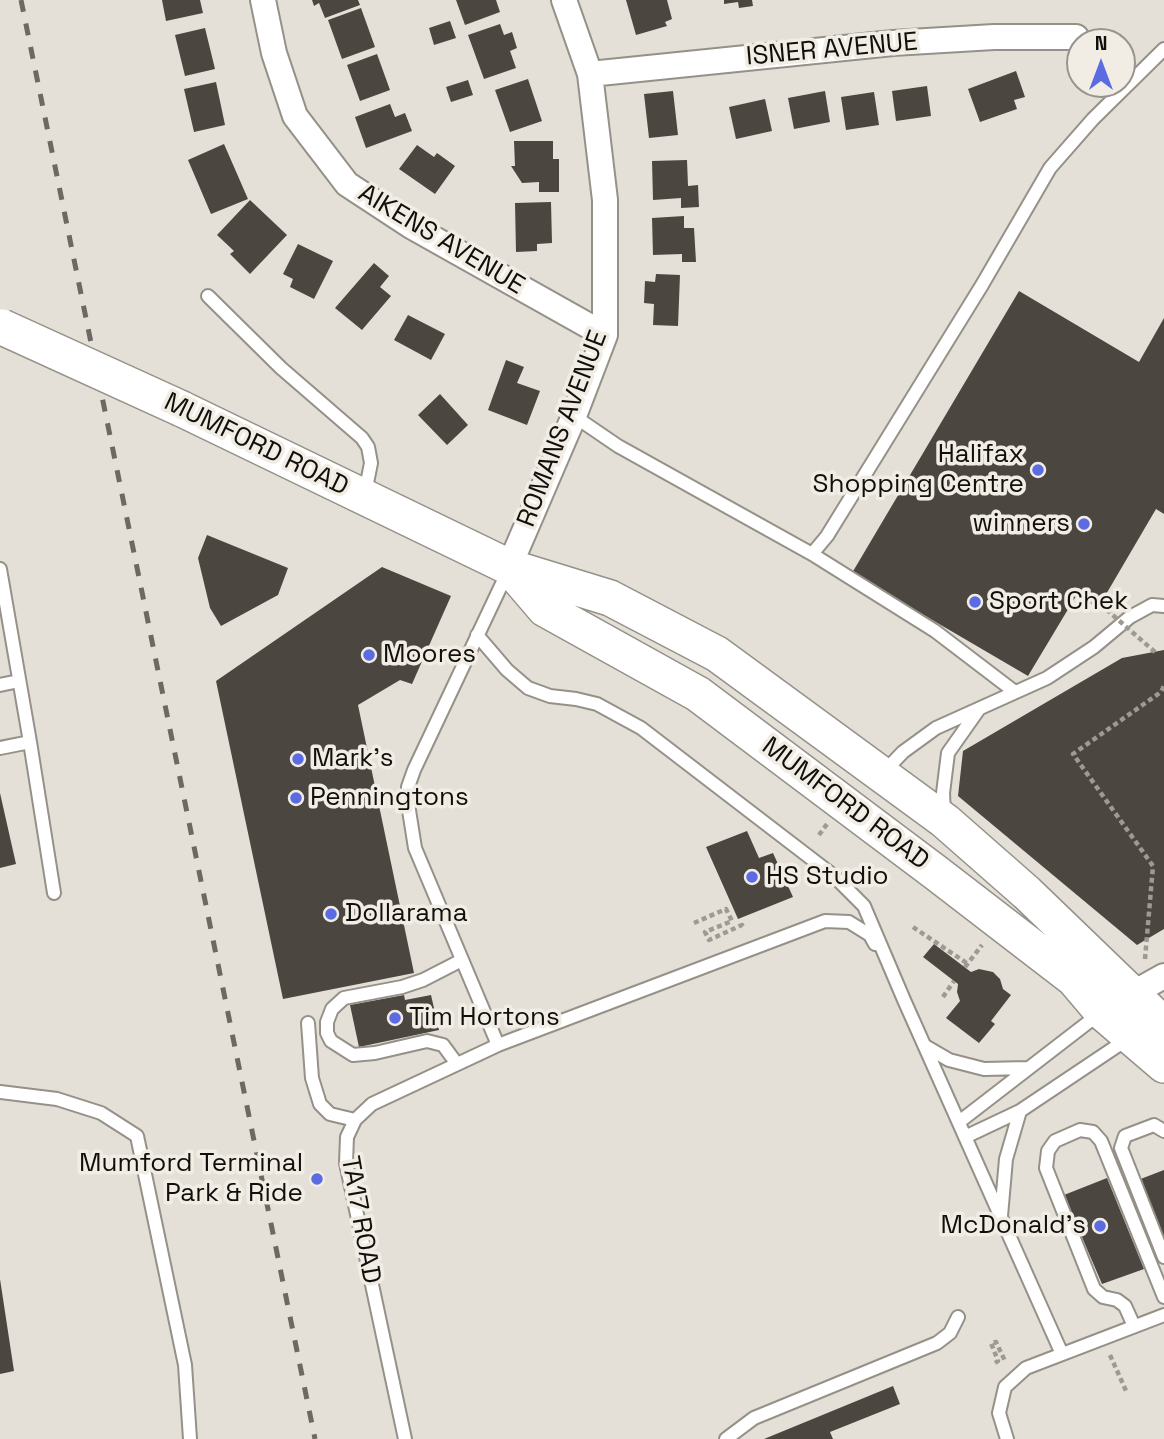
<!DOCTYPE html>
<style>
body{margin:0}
#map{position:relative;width:1164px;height:1439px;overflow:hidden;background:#e4e0d7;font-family:"Space Grotesk",sans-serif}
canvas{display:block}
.north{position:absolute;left:1066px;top:28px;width:70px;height:70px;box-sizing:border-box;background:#f1ede4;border:2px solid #97948e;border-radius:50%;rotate:0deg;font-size:19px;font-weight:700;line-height:28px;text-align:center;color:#100f0c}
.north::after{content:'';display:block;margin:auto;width:24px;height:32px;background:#5c6be2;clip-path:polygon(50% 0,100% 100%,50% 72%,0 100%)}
</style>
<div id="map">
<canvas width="1164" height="1439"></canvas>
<div class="north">N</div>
</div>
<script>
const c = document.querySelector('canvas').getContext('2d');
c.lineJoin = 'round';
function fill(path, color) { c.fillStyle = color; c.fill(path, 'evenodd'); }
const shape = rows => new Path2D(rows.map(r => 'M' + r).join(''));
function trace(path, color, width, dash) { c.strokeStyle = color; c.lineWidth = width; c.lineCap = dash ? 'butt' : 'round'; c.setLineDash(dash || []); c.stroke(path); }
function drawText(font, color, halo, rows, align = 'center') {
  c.font = font + ' "Space Grotesk",sans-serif'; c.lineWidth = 7; c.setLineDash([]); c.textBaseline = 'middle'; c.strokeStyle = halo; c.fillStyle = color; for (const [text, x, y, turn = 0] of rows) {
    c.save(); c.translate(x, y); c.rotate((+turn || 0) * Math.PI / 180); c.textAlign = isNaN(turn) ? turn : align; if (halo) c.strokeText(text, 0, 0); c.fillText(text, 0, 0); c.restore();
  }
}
fill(shape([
 [162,0,200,0,203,13,166,21],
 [312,0,358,0,360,5,325,18,319,3,314,6],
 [456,0,496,0,500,12,465,25],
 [626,0,667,0,672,19,665,22,667,26,636,35],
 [724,0,752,0,753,6,739,8,738,2,724,4],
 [361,8,375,47,342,59,328,20],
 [450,21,456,38,434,45,429,28],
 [500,24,504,35,512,32,517,48,510,51,516,68,484,79,468,35],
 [205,28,215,69,185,76,175,35],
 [377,54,390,90,360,101,347,65],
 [1016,71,1025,97,1014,100,1017,109,980,122,968,89],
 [528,79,542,121,510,132,495,90],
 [468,80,473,95,451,102,446,87],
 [216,82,225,125,194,132,184,89],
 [927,86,931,116,896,121,892,91],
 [673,91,678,135,649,138,644,94],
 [825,91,830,122,794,129,788,98],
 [874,92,879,125,846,130,841,97],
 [765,99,772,131,736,139,729,107],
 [390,104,395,117,405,113,412,131,366,148,355,117],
 [514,141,553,141,553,159,559,159,559,192,539,192,539,182,522,183,511,166,515,166],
 [224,144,248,199,211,214,188,160],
 [417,145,434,157,437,153,455,166,435,194,399,169],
 [687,160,688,186,698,185,699,207,681,208,681,198,653,200,652,161],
 [250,200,287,235,250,274,230,254,234,251,217,235],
 [551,202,552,243,537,244,537,251,516,252,515,203],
 [684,216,684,228,694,228,696,262,682,262,682,254,653,255,652,218],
 [298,244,333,261,314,299,290,287,293,279,283,274],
 [374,263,389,276,380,287,391,296,362,330,335,308],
 [656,274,680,275,678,326,653,325,654,304,644,303,645,281,655,282],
 [1019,291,1139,362,1164,318,1164,514,1156,509,1098,608,1076,596,1028,676,852,573],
 [408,315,445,334,431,360,394,340],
 [506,360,524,367,517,383,540,391,527,425,488,410],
 [440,394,468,425,447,445,418,415],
 [207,535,288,568,278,595,221,626,210,608,198,558],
 [382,567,451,596,412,684,400,680,358,705,414,973,283,999,216,681],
 [1164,650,1164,929,1137,945,958,796,963,751,1122,658],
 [0,793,16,864,0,868],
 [747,831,759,858,773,853,793,897,738,919,706,847],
 [934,944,971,972,979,969,993,972,1000,979,1003,989,1011,995,991,1021,995,1024,979,1043,946,1018,960,1001,957,992,958,984,923,957],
 [404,995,405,1000,431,995,439,1030,359,1047,350,1005],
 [1164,1170,1164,1240,1138,1180],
 [1107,1178,1144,1269,1102,1284,1064,1195],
 [0,1279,14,1371,0,1374],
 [893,1386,900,1404,830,1432,833,1439,764,1439]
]), '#4b463f');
const lane = shape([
 [208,296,281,368,362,438,368,447,371,463,365,493],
 [574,416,618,446,812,554,935,631,1015,692],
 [812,554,827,536,982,285,1050,168,1093,119,1164,49],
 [0,569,30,742,0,748],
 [477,635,507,670,528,688,550,696,576,699,597,704,641,728,834,876,864,906,904,1000,1062,1354],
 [0,685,19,681],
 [30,742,54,893],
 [883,773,903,752,936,728,1047,678,1094,647,1130,617,1152,605,1164,606],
 [944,813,943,793,948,753,979,709],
 [308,1023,312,1078,320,1104,330,1114,355,1120],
 [498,1045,415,848,408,804,408,787,414,770,508,571],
 [925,1046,949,1060,984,1069,1028,1068],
 [457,1064,443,1045,427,1041,375,1053,353,1055,331,1041,327,1033,327,1022,332,1009,344,998,402,987,423,980,462,960],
 [0,1092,57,1099,101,1113,137,1136,185,1365,190,1439],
 [959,1122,1099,1014],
 [1164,1131,1154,1125,1125,1136,1121,1148,1164,1257],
 [965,1137,1020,1111,1129,1038],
 [1001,1216,1006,1159,1020,1111],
 [1134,1326,1125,1306,1117,1300,1103,1297,1094,1289,1046,1168,1048,1151,1055,1141,1080,1130,1093,1132,1101,1141,1164,1297],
 [405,1439,346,1163,347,1137,355,1120,372,1104,498,1045,825,921,849,922,870,935,875,944],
 [726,1439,754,1418,937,1343,950,1333,958,1317],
 [1007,1439,999,1413,1005,1387,1026,1368,1164,1315]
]);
const street = shape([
 [263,0,274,53,295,116,347,184,411,226,605,335],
 [590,74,893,43,994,37,1076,37],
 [509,567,574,416,605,335,605,200,590,74,564,0],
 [1119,1001,1164,976]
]);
const secondary = shape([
 [182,409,509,567,610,598,717,654,945,821,1027,893,1164,1025],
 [509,567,545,609,698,694,935,872,1074,979,1102,1012,1164,1065]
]);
trace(lane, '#959188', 16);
trace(street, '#959188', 28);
trace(secondary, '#959188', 38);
trace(shape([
 [819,835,827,824],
 [694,923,726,909,732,921,705,932,709,940,742,925,743,928],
 [913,927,968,964],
 [1145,959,1153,866,1073,754,1161,692,1164,686],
 [965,967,982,945],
 [943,997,954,981],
 [1110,1355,1127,1393],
 [995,1363,998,1361,991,1343,996,1342,1005,1361]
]), '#9d9a93', 4.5, [5, 3.5]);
trace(lane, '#fff', 12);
trace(street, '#fff', 24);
trace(secondary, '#fff', 35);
trace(shape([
 [21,0,315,1439]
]), '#6c6964', 5, [12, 12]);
const secondaryBridge = shape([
 [2,327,182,409]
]);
trace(secondaryBridge, '#959188', 38, []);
trace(shape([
 [1100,604,1155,652]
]), '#9d9a93', 4.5, [5, 3.5]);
trace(secondaryBridge, '#fff', 35);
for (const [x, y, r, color] of [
 [1038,470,7,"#5c6be2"],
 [1084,524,7,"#5c6be2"],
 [975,602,7,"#5c6be2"],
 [369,655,7,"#5c6be2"],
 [298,759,7,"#5c6be2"],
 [296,798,7,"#5c6be2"],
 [752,877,7,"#5c6be2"],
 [331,914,7,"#5c6be2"],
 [395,1018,7,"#5c6be2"],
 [317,1179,7,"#5c6be2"],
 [1100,1226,7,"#5c6be2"]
]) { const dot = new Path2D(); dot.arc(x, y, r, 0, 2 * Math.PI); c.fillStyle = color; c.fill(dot); trace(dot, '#f1ede4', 2.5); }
drawText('26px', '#100f0c', '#f1ede4', [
 ["ISNER AVENUE",832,50,-5],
 ["AIKENS AVENUE",441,240,31],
 ["ROMANS AVENUE",563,429,-69],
 ["MUMFORD ROAD",256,445,26],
 ["MUMFORD ROAD",845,804,37],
 ["TA17 ROAD",360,1220,80]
]);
drawText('26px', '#100f0c', '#f1ede4', [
 ["Halifax",1024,455,"right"],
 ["Shopping Centre",1024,485,"right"],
 ["winners",1070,524,"right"],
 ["Sport Chek",989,602],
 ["Moores",383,655],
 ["Mark's",312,759],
 ["Penningtons",310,798],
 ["HS Studio",766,877],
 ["Dollarama",345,914],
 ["Tim Hortons",409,1018],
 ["Mumford Terminal",303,1164,"right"],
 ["Park & Ride",303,1194,"right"],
 ["McDonald's",1086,1226,"right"]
], 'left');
</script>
